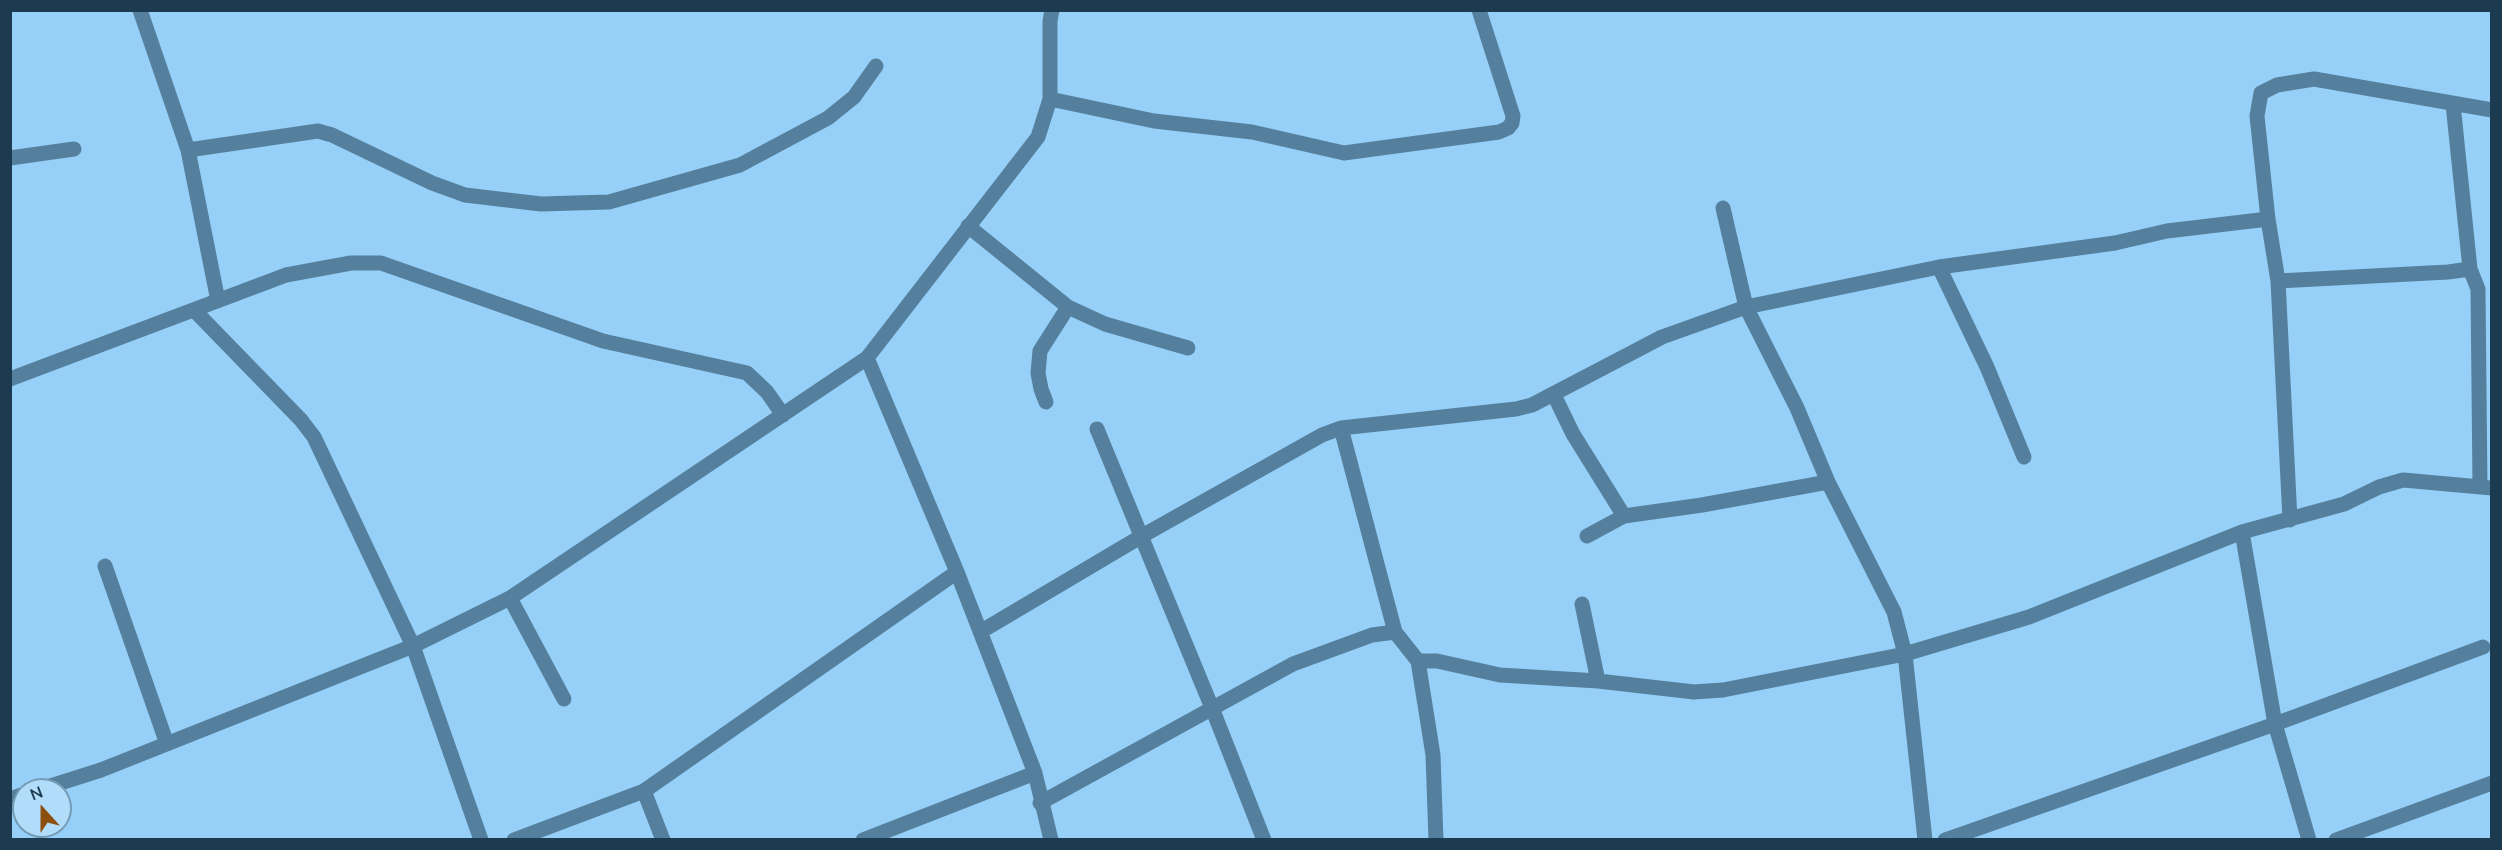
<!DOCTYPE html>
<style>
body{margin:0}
#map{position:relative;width:2502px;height:850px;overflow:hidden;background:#96d0f9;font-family:Mulish,sans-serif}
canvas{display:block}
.frame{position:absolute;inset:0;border:12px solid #1c3b50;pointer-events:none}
.north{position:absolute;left:12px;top:778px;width:60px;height:60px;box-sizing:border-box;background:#b1dcfa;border:2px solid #759cb6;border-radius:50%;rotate:339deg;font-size:16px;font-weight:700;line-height:24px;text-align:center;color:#1c3b50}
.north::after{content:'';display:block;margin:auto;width:21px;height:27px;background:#8c4f10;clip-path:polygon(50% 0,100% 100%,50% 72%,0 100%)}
</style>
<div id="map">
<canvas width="2502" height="850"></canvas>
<div class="frame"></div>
<div class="north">N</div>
</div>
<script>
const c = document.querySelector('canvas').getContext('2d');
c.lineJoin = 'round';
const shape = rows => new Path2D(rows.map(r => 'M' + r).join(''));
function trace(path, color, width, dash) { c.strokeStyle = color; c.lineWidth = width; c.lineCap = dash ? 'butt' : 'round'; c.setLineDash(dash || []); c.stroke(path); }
trace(shape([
 [140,10,188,150,218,301],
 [1050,99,1154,121,1252,132,1344,153,1499,132,1508,128,1512,123,1513,116,1479,10],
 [2453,104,2470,269],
 [188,150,318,131,332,135,432,183,465,195,541,204,609,202,740,165,828,118,854,97,876,66],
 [10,158,74,149],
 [1723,208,1746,307,1797,408,1828,482,1894,612,1905,654,1925,840],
 [968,226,1068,307,1105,324,1188,348],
 [1939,267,1987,367,2024,457],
 [2278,281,2448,272,2470,269,2478,289,2480,487],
 [194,310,301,420,314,437,413,646,481,840],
 [867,358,957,572,1035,773,1051,840],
 [10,379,286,275,351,263,381,263,603,341,747,373,767,392,783,415],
 [1554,395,1573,434,1624,516],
 [1046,402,1041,389,1038,373,1040,351,1068,307],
 [1341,428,1395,632,1418,661,1433,755,1436,840],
 [1097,429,1212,708,1264,840],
 [2290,520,2278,281,2268,219,2257,116,2261,93,2277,85,2314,79,2492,110],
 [2242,532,2275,724,2309,840],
 [1587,536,1624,516,1702,505,1828,482],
 [105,566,167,744],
 [510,598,564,699],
 [1582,604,1598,681],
 [980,632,1142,536,1322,435,1341,428,1516,409,1532,405,1662,337,1746,307,1939,267,2115,243,2167,231,2268,219],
 [1418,661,1437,661,1500,675,1598,681,1694,692,1723,690,1905,654,2029,617,2242,532,2344,504,2379,487,2403,480,2492,488],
 [38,790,101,770,413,646,510,598,867,358,1038,137,1050,99,1050,21,1052,10],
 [644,791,663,840],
 [10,799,24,794],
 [1040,803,1293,664,1372,635,1395,632],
 [514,840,644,791,957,572],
 [863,840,1035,773],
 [1945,840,2275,724,2483,647],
 [2336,840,2492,783]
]), '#55809d', 15);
</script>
